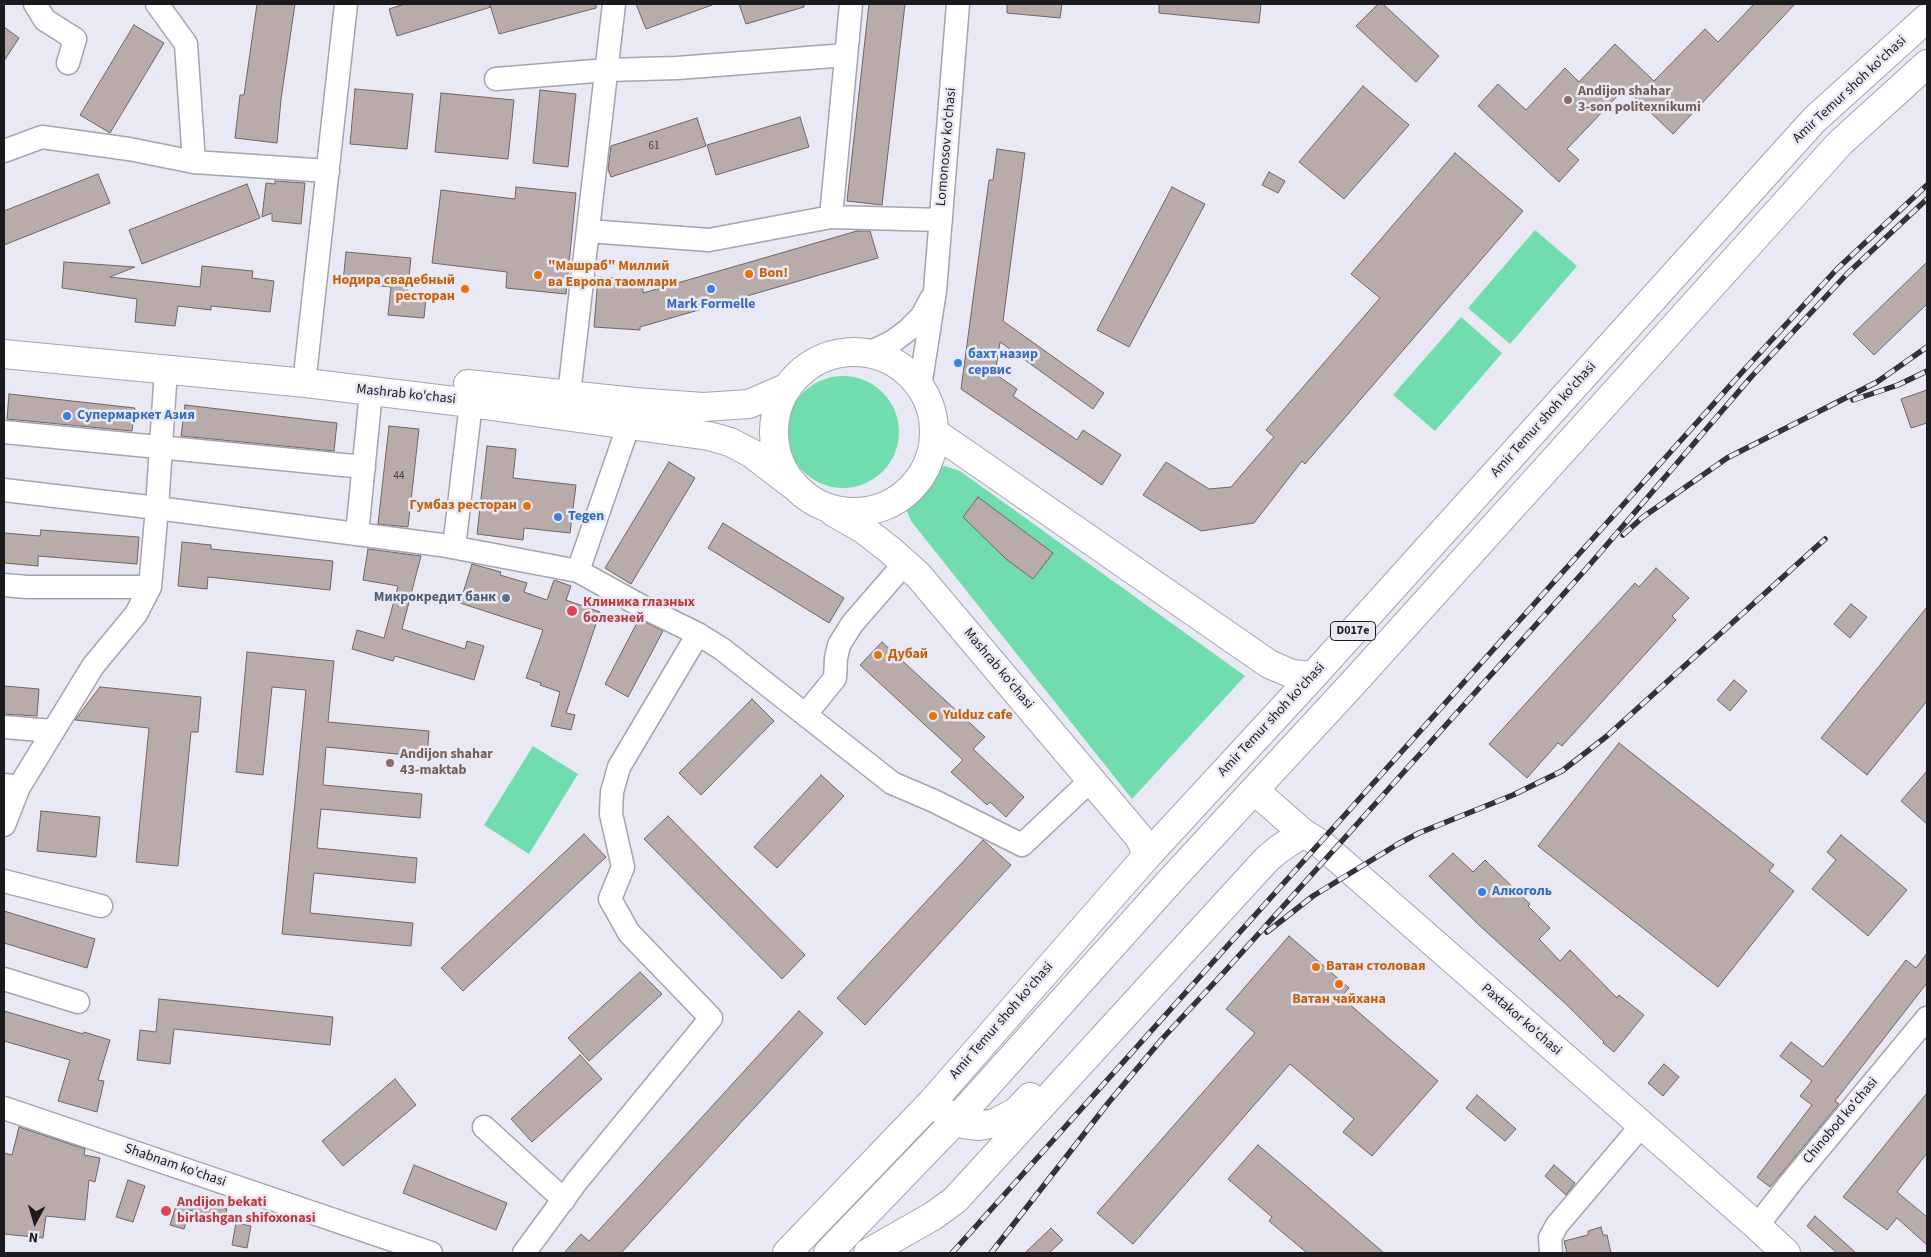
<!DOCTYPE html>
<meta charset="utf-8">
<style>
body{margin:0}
#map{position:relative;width:1931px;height:1257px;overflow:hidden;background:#e8e9f5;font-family:"Source Sans 3",sans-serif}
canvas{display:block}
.frame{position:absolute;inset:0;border:5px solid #1b1b1f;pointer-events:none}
.north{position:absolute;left:10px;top:1197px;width:50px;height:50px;-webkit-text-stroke:4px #e8e9f5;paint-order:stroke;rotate:186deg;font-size:14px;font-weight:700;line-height:20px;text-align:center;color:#1b1b1f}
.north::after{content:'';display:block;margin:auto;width:18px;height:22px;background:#1b1b1f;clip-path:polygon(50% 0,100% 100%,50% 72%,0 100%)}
</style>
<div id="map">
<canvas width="1931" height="1257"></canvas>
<div class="frame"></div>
<div class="north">N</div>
</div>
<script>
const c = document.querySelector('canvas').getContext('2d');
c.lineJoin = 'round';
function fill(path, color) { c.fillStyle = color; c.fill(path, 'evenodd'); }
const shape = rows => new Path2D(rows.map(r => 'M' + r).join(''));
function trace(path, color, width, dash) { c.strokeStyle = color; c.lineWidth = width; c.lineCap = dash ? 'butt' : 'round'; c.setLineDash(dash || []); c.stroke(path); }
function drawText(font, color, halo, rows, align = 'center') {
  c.font = font + ' "Source Sans 3",sans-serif'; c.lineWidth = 5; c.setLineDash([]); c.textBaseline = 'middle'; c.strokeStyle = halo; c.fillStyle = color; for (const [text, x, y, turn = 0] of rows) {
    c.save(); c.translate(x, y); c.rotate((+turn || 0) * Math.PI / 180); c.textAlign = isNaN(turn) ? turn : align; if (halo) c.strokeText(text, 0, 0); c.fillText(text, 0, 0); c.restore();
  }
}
fill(shape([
 [1535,230,1577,266,1510,344,1468,308],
 [1461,317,1502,353,1435,431,1393,395],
 '787 432a56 56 0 1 1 112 0a56 56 0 1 1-112 0Z',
 [945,466,960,471,1245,676,1132,799,911,521,906,509,907,496,912,484,933,468],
 [533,746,578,774,529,854,484,825]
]), '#71dcad');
const building = shape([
 [257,4,295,4,281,99,277,143,235,138,240,95,244,95,257,4],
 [405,4,596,4,596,8,499,34,490,5,491,7,397,36,389,9,405,4],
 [636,4,712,4,712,5,646,29,636,4],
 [739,4,804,4,804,7,746,24,739,4],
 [869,4,905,4,882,205,847,201,869,4],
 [1007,4,1062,4,1060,18,1007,13,1007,4],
 [1159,4,1261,4,1259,23,1159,13,1159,4],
 [1378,4,1383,4,1439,56,1416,82,1356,26,1378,4],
 [1754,4,1795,4,1673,134,1625,88,1567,149,1579,160,1559,182,1478,106,1498,84,1526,110,1565,68,1579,82,1615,44,1654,81,1705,29,1718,42,1754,4],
 [134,25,164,43,110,133,80,115,134,25],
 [4,27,19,38,4,61,4,27],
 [1363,86,1409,125,1344,199,1299,162,1363,86],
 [355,89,413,94,407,149,350,144,355,89],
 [540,90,576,94,568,167,533,163,540,90],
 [441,93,514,100,508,159,435,152,441,93],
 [800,117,809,147,716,175,707,145,800,117],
 [697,118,706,146,611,177,608,169,611,146,697,118],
 [997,149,1025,153,1003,321,1104,393,1093,409,1000,342,995,374,1017,389,1013,396,1077,440,1083,430,1121,455,1102,485,961,389,989,180,993,180,997,149],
 [1455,153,1523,211,1305,464,1302,461,1254,523,1201,531,1143,495,1166,462,1209,489,1231,487,1274,437,1266,430,1380,298,1351,274,1455,153],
 [1269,172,1285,181,1278,193,1262,185,1269,172],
 [98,174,110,203,4,245,4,211,98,174],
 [275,181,305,183,301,224,272,221,272,213,262,217,266,183,275,184,275,181],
 [247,184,260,218,142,264,129,230,247,184],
 [516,187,576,193,566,294,506,288,507,272,432,263,441,190,515,199,516,187],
 [1172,187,1205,204,1129,347,1097,330,1172,187],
 [857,231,870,231,878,258,640,327,640,330,594,327,598,277,643,280,643,293,857,231],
 [346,252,411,258,407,296,426,298,424,318,388,315,391,287,343,282,346,252],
 [64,262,135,267,110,277,200,287,202,266,253,271,252,278,274,281,270,312,211,306,211,310,178,306,175,326,135,322,137,299,62,288,64,262],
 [1927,262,1927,304,1874,355,1853,334,1927,262],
 [1927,390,1927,423,1911,428,1901,399,1927,390],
 [9,394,135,408,132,431,7,419,9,394],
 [185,405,337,423,334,451,181,436,185,405],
 [389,426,419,429,408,527,378,524,389,426],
 [487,446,516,449,513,478,576,485,570,533,524,528,523,540,477,534,487,446],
 [669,462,695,478,631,584,605,568,669,462],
 [978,497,1053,553,1033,579,1006,559,963,517,978,497],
 [723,523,844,598,829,623,708,548,723,523],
 [41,530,139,537,137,564,38,556,38,566,4,563,4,533,40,536,41,530],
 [182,542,211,545,211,549,333,561,330,590,208,577,207,589,178,586,182,542],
 [368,549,421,556,402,629,465,649,467,641,484,646,474,680,395,656,393,661,352,649,357,630,384,638,398,586,363,580,368,549],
 [472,564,501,572,500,575,527,583,524,592,547,600,554,580,571,586,566,600,600,612,566,713,575,715,571,730,551,726,560,692,540,685,541,683,526,678,543,630,460,603,472,564],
 [1656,568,1689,598,1672,616,1676,620,1562,746,1558,743,1527,778,1489,744,1635,583,1639,587,1656,568],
 [1851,604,1867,617,1850,638,1834,624,1851,604],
 [1927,607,1927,701,1867,775,1821,738,1927,607],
 [639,619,663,631,628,697,605,684,639,619],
 [882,642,985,737,973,749,1024,797,1006,817,990,802,987,805,951,772,963,760,860,665,882,642],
 [247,652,334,661,328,722,429,731,427,757,326,747,323,785,422,794,420,818,321,809,317,848,417,858,415,883,314,873,310,913,413,923,411,946,282,934,306,690,272,687,263,775,236,772,247,652],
 [1734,680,1747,691,1730,711,1717,700,1734,680],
 [4,686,39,689,37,716,4,714,4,686],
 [100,687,201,697,198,732,191,732,178,866,136,862,149,728,75,720,100,687],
 [752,699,774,721,701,795,679,773,752,699],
 [1619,743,1774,865,1769,871,1794,891,1718,987,1538,846,1619,743],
 [1927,771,1927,824,1901,801,1927,771],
 [821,775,844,796,777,868,754,847,821,775],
 [41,811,100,817,96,857,37,851,41,811],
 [668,816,805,955,782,979,644,839,668,816],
 [584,834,606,857,463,991,441,968,584,834],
 [1841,835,1907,890,1868,936,1812,889,1836,860,1827,852,1841,835],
 [983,840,1011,865,865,1025,837,998,983,840],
 [1453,853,1473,872,1485,860,1530,904,1528,906,1550,928,1539,939,1560,961,1570,950,1617,998,1619,995,1644,1015,1614,1052,1603,1043,1604,1042,1567,1005,1479,925,1429,876,1453,853],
 [4,911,95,939,87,968,4,943,4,911],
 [1289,936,1349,988,1341,997,1438,1081,1372,1156,1343,1132,1354,1119,1290,1064,1133,1244,1097,1213,1255,1033,1226,1009,1289,936],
 [1927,953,1927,983,1835,1101,1839,1104,1770,1187,1757,1177,1812,1105,1800,1096,1812,1081,1780,1056,1791,1042,1823,1067,1906,960,1916,968,1927,953],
 [640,972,662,994,589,1061,568,1038,640,972],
 [159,999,333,1017,330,1045,174,1029,170,1064,137,1060,140,1030,156,1032,159,999],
 [4,1011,83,1034,84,1032,110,1040,98,1080,104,1081,97,1112,58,1101,70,1060,4,1041,4,1011],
 [799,1011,823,1033,621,1253,564,1253,581,1234,589,1241,799,1011],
 [580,1055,602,1079,532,1142,511,1119,580,1055],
 [1664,1064,1679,1077,1663,1096,1648,1083,1664,1064],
 [395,1079,416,1105,343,1166,322,1141,395,1079],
 [1927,1093,1927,1153,1897,1192,1927,1217,1927,1245,1897,1218,1887,1230,1843,1197,1927,1093],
 [1477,1095,1516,1129,1505,1141,1466,1108,1477,1095],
 [19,1127,85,1149,84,1155,100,1158,95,1182,89,1180,85,1220,46,1216,43,1238,4,1234,4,1153,12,1155,19,1127],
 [1258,1145,1311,1190,1384,1253,1307,1253,1269,1221,1272,1217,1228,1179,1258,1145],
 [414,1165,507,1203,496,1230,403,1193,414,1165],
 [1554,1165,1575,1183,1566,1195,1545,1176,1554,1165],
 [128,1180,145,1186,133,1222,116,1217,128,1180],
 [179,1196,192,1201,193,1198,227,1209,223,1221,190,1210,184,1229,170,1225,179,1196],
 [1815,1216,1856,1253,1837,1253,1807,1226,1815,1216],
 [236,1223,251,1226,247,1248,232,1245,236,1223],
 [1601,1227,1603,1235,1607,1235,1611,1253,1567,1253,1564,1241,1588,1235,1588,1231,1601,1227],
 [1051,1228,1063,1240,1049,1253,1025,1253,1051,1228]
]);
fill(building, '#b8aba9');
trace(building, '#716563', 1);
const minor = shape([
 [35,4,45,20,75,39,68,63],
 [157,4,186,44,194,162,328,171],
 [851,4,831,217,941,220],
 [496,79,607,70,677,68,846,55],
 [4,151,42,137,129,149,194,162],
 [588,231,709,240,831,217],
 [869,353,892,342,908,330,922,316,931,299],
 [306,366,346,4],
 [166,369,157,508,441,545,578,571,629,424],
 [920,387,935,291,958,4],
 [569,394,614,4],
 [4,432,364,467],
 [4,490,157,508,150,587,136,614,93,666,19,787,4,785],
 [357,534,371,392],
 [454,547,471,403],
 [4,585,27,587,150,587],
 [698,634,722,649,892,783,934,801,1022,845,1091,780],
 [806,714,835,678,836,658,839,645,852,624,905,563],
 [4,727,53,731],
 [4,825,19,787],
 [4,881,101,906],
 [4,979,78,1002],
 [4,1108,431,1253],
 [484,1127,564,1200],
 [1757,1226,1792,1181,1927,1018],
 [524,1253,577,1181,711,1018,629,933,610,899,623,867,611,814,612,792,619,767,698,634,643,607,578,571],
 [1551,1253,1550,1238,1557,1225,1642,1125]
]);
const major = shape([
 '774 432a80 80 0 1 1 160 0a80 80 0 1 1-160 0Z',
 [4,354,306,383,471,403,709,436,730,442,751,453,793,485],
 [468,384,634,402,703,407,749,404,788,387],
 [934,432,1269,664,1292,674,1313,676],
 [833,512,863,529,890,550,918,575,1139,837,1143,845,1146,857],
 [1254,790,1303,833,1321,844,1757,1226,1786,1253],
 [942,1110,955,1121,963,1124,979,1126,995,1123,1016,1112,1030,1097],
 [787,1253,932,1102,1146,857,1313,676,1814,120,1927,18],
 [828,1253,955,1121,1172,879,1354,682,1840,143,1927,64],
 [868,1253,933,1216,955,1200,1267,859,1279,849,1303,833]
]);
trace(minor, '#a3a4af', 25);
trace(major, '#a3a4af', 30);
trace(minor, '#fff', 22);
trace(major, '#fff', 28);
const rail = shape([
 [1853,400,1898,385,1927,371],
 [1623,535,1643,517,1727,458,1877,382,1927,347],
 [1267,932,1313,896,1398,844,1419,833,1513,795,1562,771,1607,736,1825,539],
 [952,1253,1744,370,1837,269,1927,185],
 [991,1253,1109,1102,1162,1039,1227,969,1586,569,1752,376,1847,274,1927,199]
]);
trace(rail, '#323237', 5.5);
trace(rail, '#e8e9f5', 4, [11]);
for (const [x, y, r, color] of [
 [1568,100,5,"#8d6e63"],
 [749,274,5,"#e8710a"],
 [538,275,5,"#e8710a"],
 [465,289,5,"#e8710a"],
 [711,289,5,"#3f7fe0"],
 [958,363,5,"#3f7fe0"],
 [67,416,5,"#3f7fe0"],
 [527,506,5,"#e8710a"],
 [558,517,5,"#3f7fe0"],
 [506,598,5,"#5c6f8a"],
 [572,611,6,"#e0444e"],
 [878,655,5,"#e8710a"],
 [933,716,5,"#e8710a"],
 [390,763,5,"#8d6e63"],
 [1482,892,5,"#3f7fe0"],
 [1316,967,5,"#e8710a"],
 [1339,984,5,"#e8710a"],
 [166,1211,6,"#e0444e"]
]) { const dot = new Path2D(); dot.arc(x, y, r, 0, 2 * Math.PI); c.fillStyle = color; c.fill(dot); trace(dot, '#e8e9f5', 2); }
drawText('11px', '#423f42', null, [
 ["61",654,147],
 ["44",399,477]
]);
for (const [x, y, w] of [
 [1353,631,45]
]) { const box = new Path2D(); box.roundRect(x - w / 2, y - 9.5, w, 19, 4); c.fillStyle = '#e8e9f5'; c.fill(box); trace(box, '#1b1b1f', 1); }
drawText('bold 12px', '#1b1b1f', null, [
 ["D017e",1353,631]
]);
drawText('14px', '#1b1b1f', '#e8e9f5', [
 ["Amir Temur shoh ko'chasi",1850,90,-43],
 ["Lomonosov koʻchasi",947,147,-85],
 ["Mashrab ko'chasi",406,395,6],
 ["Amir Temur shoh ko'chasi",1544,420,-48],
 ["Mashrab ko'chasi",998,669,50],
 ["Amir Temur shoh ko'chasi",1272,720,-47],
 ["Paxtakor ko'chasi",1521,1020,41],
 ["Amir Temur shoh ko'chasi",1002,1021,-49],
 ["Chinobod ko'chasi",1841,1121,-50],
 ["Shabnam ko'chasi",175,1166,19]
]);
drawText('bold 14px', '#785e54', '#e8e9f5', [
 ["Andijon shahar",1578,92],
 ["3-son politexnikumi",1578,108],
 ["Andijon shahar",400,755],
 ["43-maktab",400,771]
], 'left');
drawText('bold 14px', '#c56008', '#e8e9f5', [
 ["\"Машраб\" Миллий",548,267],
 ["ва Европа таомлари",548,283],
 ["Bon!",759,274],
 ["Нодира свадебный",455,281,"right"],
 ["ресторан",455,297,"right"],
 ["Гумбаз ресторан",517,506,"right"],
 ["Дубай",888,655],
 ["Yulduz cafe",943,716],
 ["Ватан столовая",1326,967],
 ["Ватан чайхана",1339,1000,"center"]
], 'left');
drawText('bold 14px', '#366cbe', '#e8e9f5', [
 ["Mark Formelle",711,305,"center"],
 ["бахт назир",968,355],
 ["сервис",968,371],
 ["Супермаркет Азия",77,416],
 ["Tegen",568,517],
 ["Алкоголь",1492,892]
], 'left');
drawText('bold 14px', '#4e5e75', '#e8e9f5', [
 ["Микрокредит банк",496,598]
], 'right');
drawText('bold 14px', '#be3a42', '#e8e9f5', [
 ["Клиника глазных",583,603],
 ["болезней",583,619],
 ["Аndijon bekati",177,1203],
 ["birlashgan shifoxonasi",177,1219]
], 'left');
</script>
